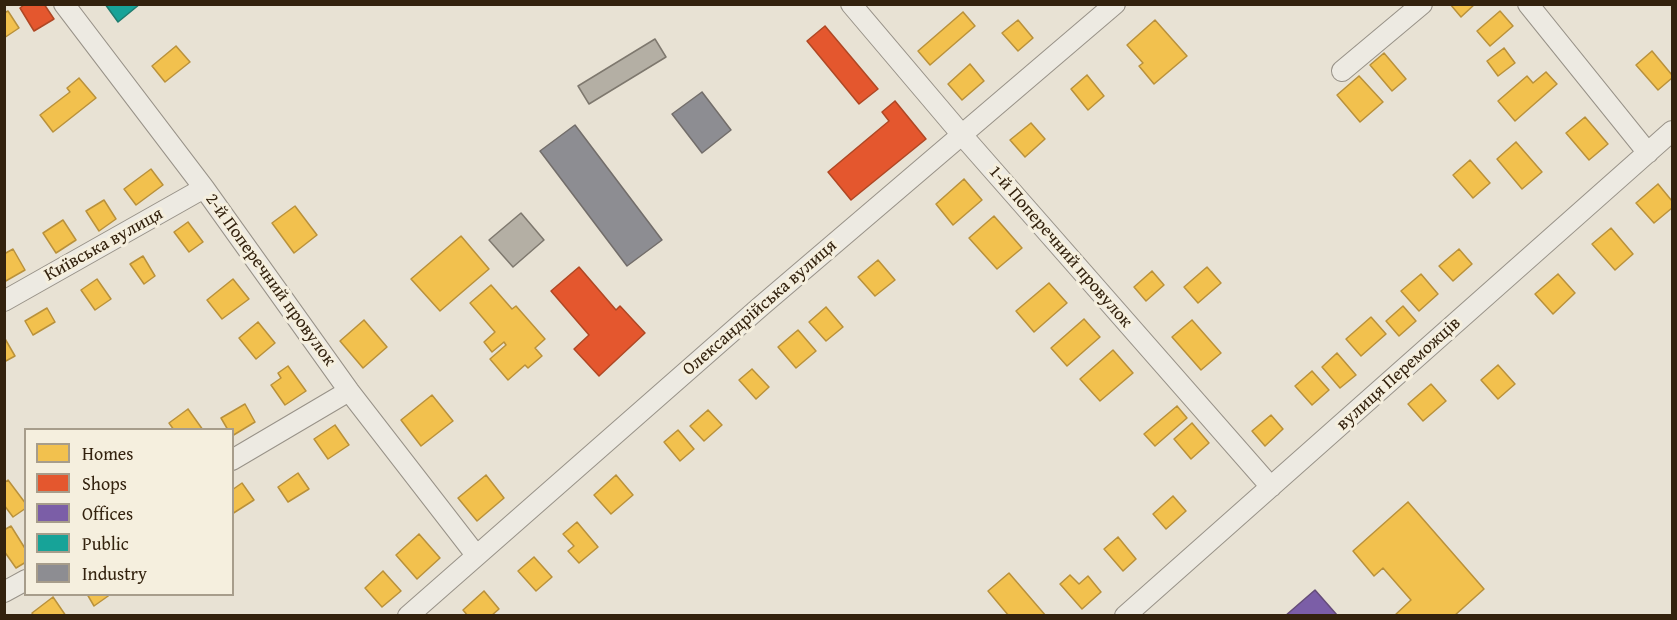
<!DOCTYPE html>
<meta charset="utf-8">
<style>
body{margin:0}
#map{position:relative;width:1677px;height:620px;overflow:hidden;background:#e8e2d4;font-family:"Gentium Book Plus",serif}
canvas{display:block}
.frame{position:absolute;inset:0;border:6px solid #33220e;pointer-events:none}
.legend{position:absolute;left:24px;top:428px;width:210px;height:168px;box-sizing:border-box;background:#f5efde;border:2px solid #a79d8b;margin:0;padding:8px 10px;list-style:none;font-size:18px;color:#33220e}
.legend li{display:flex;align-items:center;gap:12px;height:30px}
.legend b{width:30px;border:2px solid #a79d8b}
</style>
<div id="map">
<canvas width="1677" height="620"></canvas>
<div class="frame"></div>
<ul class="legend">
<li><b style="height:16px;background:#f2c14e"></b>Homes</li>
<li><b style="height:16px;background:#e4572e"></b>Shops</li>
<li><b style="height:16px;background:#7b5ea7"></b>Offices</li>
<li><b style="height:16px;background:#17a398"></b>Public</li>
<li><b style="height:16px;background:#8d8d92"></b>Industry</li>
</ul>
</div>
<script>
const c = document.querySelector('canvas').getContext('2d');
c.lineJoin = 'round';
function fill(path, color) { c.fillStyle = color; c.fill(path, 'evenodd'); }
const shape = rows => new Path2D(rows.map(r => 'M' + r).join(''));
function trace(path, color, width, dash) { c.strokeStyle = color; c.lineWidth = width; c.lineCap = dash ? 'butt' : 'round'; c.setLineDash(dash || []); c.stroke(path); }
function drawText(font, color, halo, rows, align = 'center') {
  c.font = font + ' "Gentium Book Plus",serif'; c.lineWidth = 6; c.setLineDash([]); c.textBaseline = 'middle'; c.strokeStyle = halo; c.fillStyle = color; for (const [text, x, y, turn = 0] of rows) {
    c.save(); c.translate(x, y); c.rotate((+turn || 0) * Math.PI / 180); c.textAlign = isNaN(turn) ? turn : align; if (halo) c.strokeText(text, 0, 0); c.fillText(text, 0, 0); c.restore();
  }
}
const homes = shape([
 [1450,4,1475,4,1461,17,1450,4],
 [8,11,19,28,4,38,4,13,8,11],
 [1500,11,1513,26,1490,46,1477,31,1500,11],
 [963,12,975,26,930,65,918,51,963,12],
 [1018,20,1033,38,1018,51,1002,33,1018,20],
 [1155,20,1187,56,1154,84,1139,66,1143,63,1127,45,1155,20],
 [176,46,190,62,165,82,152,66,176,46],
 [1504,48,1515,63,1498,76,1487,61,1504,48],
 [1652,51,1672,75,1672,78,1658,90,1636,65,1652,51],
 [1384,53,1406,79,1392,91,1370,65,1384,53],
 [970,64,984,81,962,100,948,84,970,64],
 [1546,72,1557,84,1515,121,1498,101,1527,76,1533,83,1546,72],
 [1087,75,1104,96,1088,110,1071,89,1087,75],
 [1359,76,1383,102,1360,122,1337,95,1359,76],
 [79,78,96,98,53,132,40,115,70,92,67,88,79,78],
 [1585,117,1608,144,1589,160,1566,133,1585,117],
 [1031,123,1045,139,1025,157,1010,140,1031,123],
 [1516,142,1542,172,1522,189,1497,159,1516,142],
 [1470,160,1490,183,1473,198,1453,175,1470,160],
 [151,169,163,185,136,205,124,189,151,169],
 [964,179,982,200,953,225,936,204,964,179],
 [1658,184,1672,201,1672,208,1654,223,1636,203,1658,184],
 [104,200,116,219,99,231,86,211,104,200],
 [295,206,317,235,294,253,272,223,295,206],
 [994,216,1022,248,997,269,969,238,994,216],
 [63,220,76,240,56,253,43,233,63,220],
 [188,222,203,242,189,252,174,232,188,222],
 [1611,228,1633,254,1615,270,1592,244,1611,228],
 [461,236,489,269,440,311,411,279,461,236],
 [13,249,25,270,4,282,4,254,13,249],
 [1459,249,1472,264,1453,281,1439,266,1459,249],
 [143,256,155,276,144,284,130,264,143,256],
 [878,260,895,280,875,296,858,277,878,260],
 [1207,267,1221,283,1198,303,1184,287,1207,267],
 [1152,271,1164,285,1146,301,1134,287,1152,271],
 [1421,274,1438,294,1419,311,1401,291,1421,274],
 [1558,274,1575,293,1553,314,1535,294,1558,274],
 [97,279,111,299,95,310,81,290,97,279],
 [233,279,249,299,222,319,207,300,233,279],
 [1049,283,1067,303,1034,332,1016,311,1049,283],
 [491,285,512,309,516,306,545,339,535,348,542,356,528,368,525,365,508,380,490,359,506,345,504,342,492,352,484,342,495,332,470,303,491,285],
 [1403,306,1416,321,1399,336,1386,321,1403,306],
 [826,307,843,327,826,341,809,322,826,307],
 [47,308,55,322,33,335,25,321,47,308],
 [1371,317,1386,334,1361,356,1346,339,1371,317],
 [1084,319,1100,337,1067,366,1051,348,1084,319],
 [364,320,387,347,363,368,340,341,364,320],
 [1192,320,1221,353,1201,370,1172,337,1192,320],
 [258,322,275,343,256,359,239,338,258,322],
 [798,330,816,351,796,368,778,347,798,330],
 [4,337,15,356,4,362,4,337],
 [1113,350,1133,373,1100,401,1080,379,1113,350],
 [1337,353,1356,375,1340,388,1322,367,1337,353],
 [1498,365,1515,384,1498,399,1481,380,1498,365],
 [288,366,306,391,285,405,271,385,281,378,278,373,288,366],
 [752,369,769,387,756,399,739,380,752,369],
 [1312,371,1329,390,1312,405,1295,386,1312,371],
 [1431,384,1446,401,1423,421,1408,404,1431,384],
 [432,395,453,421,421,446,401,420,432,395],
 [245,404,255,422,232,436,232,430,228,430,221,418,245,404],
 [1177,406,1187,418,1155,446,1144,434,1177,406],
 [188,409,203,430,174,430,169,423,188,409],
 [708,410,722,425,704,441,690,426,708,410],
 [1271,415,1283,429,1265,446,1252,431,1271,415],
 [1192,423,1209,443,1191,459,1174,439,1192,423],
 [335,425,349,445,328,459,314,439,335,425],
 [678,430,694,449,680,461,664,442,678,430],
 [298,473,309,489,288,502,278,487,298,473],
 [486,475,504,498,477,521,458,498,486,475],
 [616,475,633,495,611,514,594,495,616,475],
 [8,480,26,504,26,508,13,517,4,505,4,483,8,480],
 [242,483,254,500,232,514,232,490,242,483],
 [1173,496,1186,511,1166,529,1153,514,1173,496],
 [1408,502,1484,589,1454,616,1394,616,1411,600,1383,568,1374,576,1353,551,1408,502],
 [577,522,598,547,579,563,568,551,574,546,563,534,577,522],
 [11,526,26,550,26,562,16,568,4,551,4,530,11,526],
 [419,534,440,558,417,579,396,555,419,534],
 [1118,537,1136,559,1123,571,1104,549,1118,537],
 [534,557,552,577,536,591,518,571,534,557],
 [383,571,401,591,382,607,365,588,383,571],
 [1009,573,1046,616,1009,616,988,591,1009,573],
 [1070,575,1079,584,1088,576,1101,592,1082,609,1060,584,1070,575],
 [484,591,499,609,491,616,468,616,463,610,484,591],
 [87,594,111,594,94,606,87,594],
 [53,597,66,616,34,616,32,613,53,597]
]);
fill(homes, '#f2c14e');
trace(homes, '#b9913b', 1.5);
const shops = shape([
 [25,4,44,4,54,19,34,31,20,8,25,4],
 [825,26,878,89,859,104,807,41,825,26],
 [895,101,926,139,851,200,828,172,889,121,882,112,895,101],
 [579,267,616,310,620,306,645,333,599,376,574,349,589,335,551,291,579,267]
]);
fill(shops, '#e4572e');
trace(shops, '#af4724', 1.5);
const offices = shape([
 [1315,590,1337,615,1285,616,1315,590]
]);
fill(offices, '#7b5ea7');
trace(offices, '#654c79', 1.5);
const public = shape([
 [105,4,140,4,118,22,105,4]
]);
fill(public, '#17a398');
trace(public, '#1f7c6f', 1.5);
const industry = shape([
 [702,92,731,130,702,153,672,114,702,92],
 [575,125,662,240,627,266,540,151,575,125]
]);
fill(industry, '#8d8d92');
trace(industry, '#726d6a', 1.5);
const building = shape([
 [655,39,666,57,589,104,578,86,655,39],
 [521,213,544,240,513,267,489,240,521,213]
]);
fill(building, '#b4afa4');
trace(building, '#7e786e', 1.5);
const minor = shape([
 [64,4,204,188,349,391,476,555],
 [851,4,962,135,1271,487],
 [1528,4,1648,153],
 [1342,71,1422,4],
 [4,301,204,188],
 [232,460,349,391],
 [4,592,26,580],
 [408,616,760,307,1115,4],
 [1125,616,1672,131]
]);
trace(minor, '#989288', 22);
trace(minor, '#edeae2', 20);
drawText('18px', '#33220e', '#f5efde', [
 ["Київська вулиця",104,245,-29],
 ["1-й Поперечний провулок",1060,247,49],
 ["2-й Поперечний провулок",270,280,54],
 ["Олександрійська вулиця",760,308,-41],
 ["вулиця Переможців",1399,374,-42]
]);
</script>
